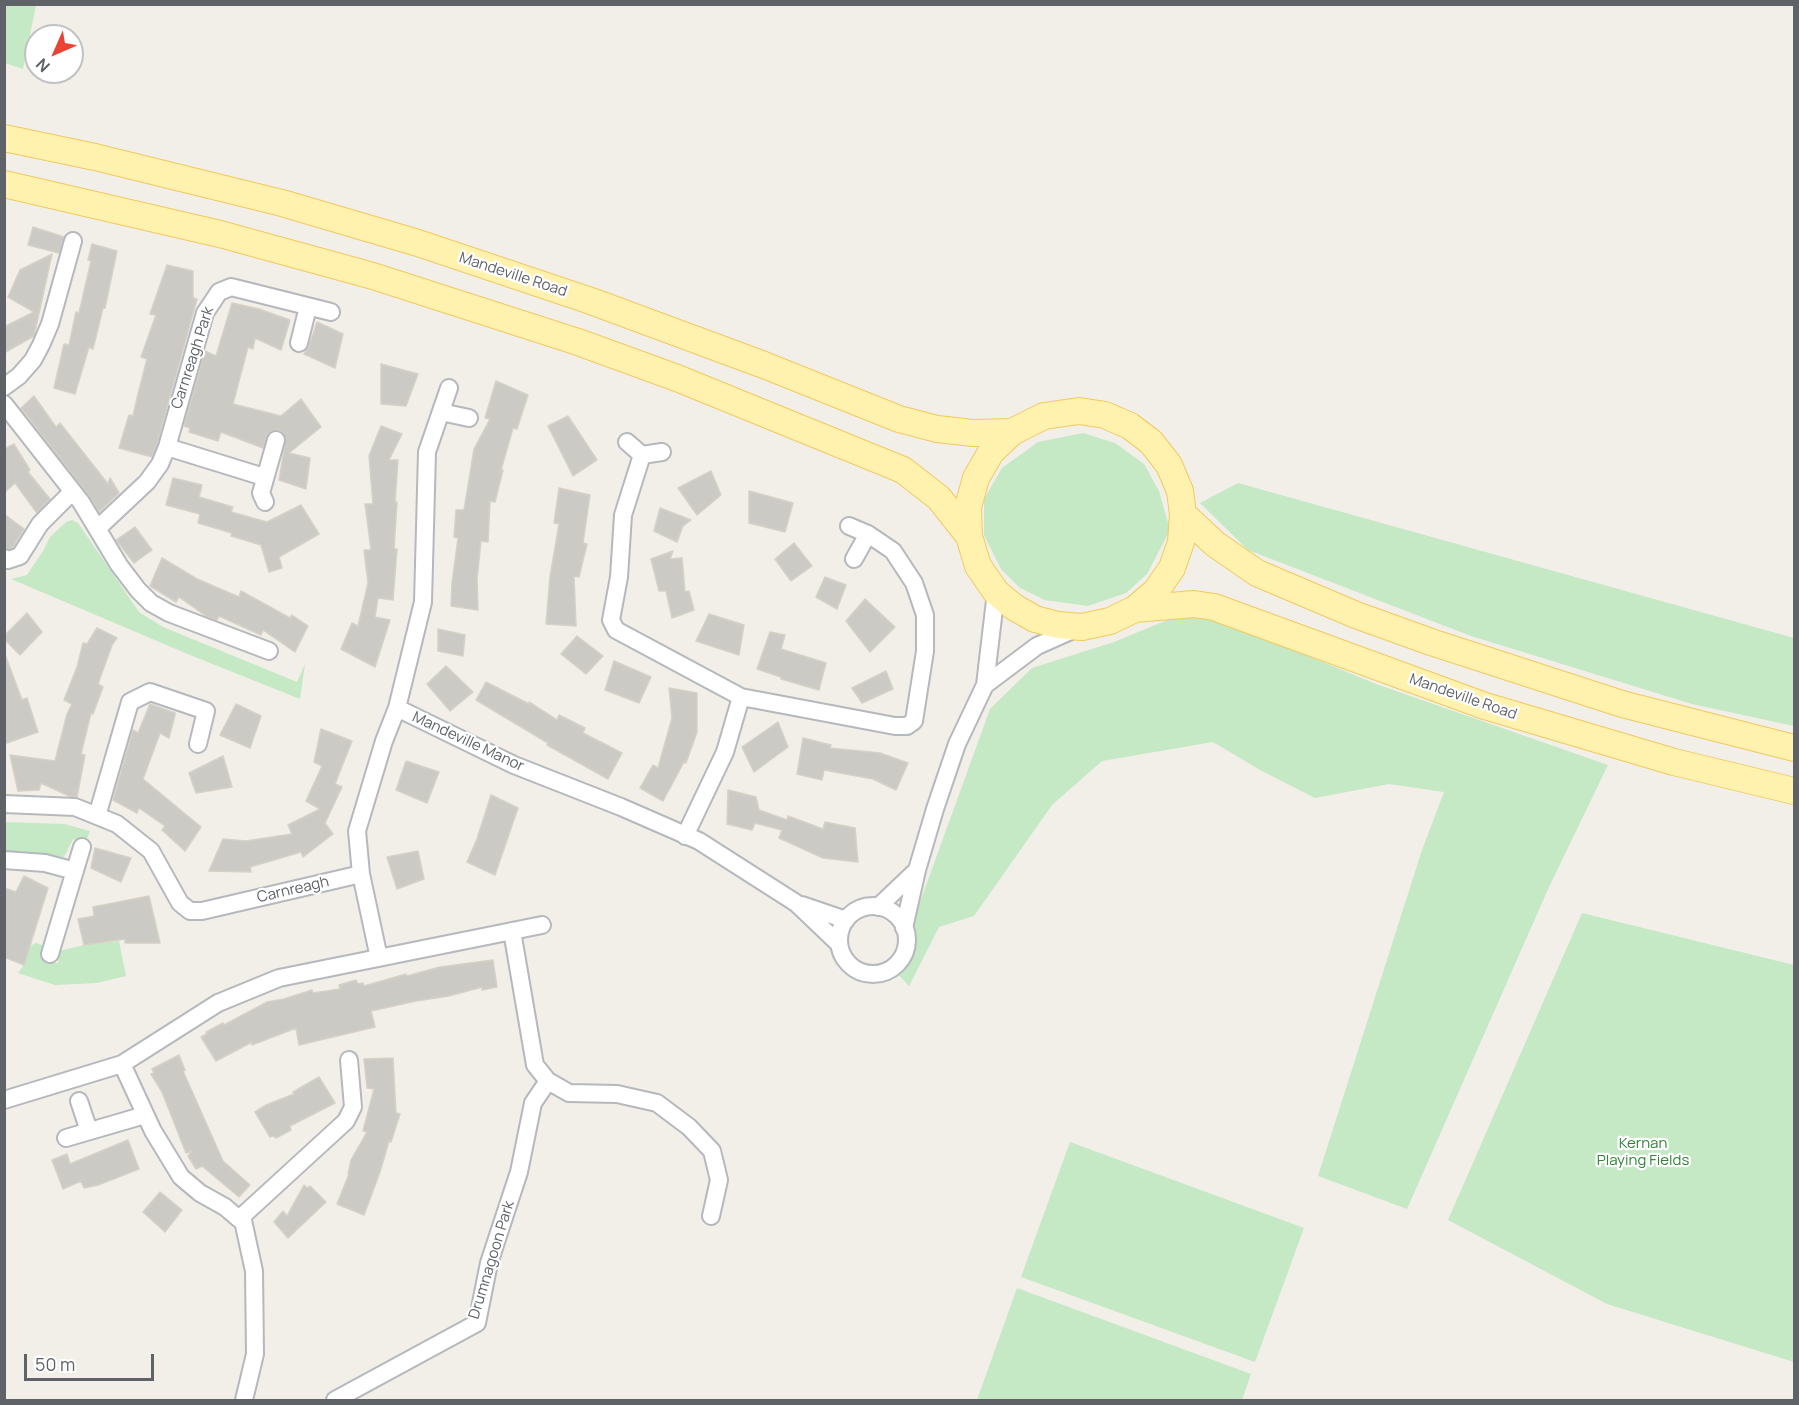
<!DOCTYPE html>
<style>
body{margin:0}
#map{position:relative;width:1799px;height:1405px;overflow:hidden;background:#f1efe8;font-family:Manrope,sans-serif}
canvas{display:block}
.frame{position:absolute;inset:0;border:6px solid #5f6368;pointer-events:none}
.north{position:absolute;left:24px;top:24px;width:60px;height:60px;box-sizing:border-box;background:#fff;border:2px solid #bfc1c3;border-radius:50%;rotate:225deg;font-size:16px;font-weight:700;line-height:24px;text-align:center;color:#5f6368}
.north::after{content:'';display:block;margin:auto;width:21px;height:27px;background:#ea4335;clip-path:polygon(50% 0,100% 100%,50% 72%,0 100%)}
.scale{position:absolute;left:24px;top:1354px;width:130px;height:27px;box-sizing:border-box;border:3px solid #5f6368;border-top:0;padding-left:8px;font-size:18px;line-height:21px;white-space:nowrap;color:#5f6368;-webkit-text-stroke:4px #fff;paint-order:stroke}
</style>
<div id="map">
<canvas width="1799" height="1405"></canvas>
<div class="frame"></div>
<div class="north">N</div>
<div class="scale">50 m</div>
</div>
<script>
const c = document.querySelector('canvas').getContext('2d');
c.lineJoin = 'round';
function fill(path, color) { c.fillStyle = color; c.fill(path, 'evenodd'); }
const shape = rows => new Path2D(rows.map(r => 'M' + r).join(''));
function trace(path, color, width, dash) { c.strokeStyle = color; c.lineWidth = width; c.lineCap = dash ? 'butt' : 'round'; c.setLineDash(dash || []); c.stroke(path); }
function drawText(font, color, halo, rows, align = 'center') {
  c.font = font + ' Manrope,sans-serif'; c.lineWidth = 4.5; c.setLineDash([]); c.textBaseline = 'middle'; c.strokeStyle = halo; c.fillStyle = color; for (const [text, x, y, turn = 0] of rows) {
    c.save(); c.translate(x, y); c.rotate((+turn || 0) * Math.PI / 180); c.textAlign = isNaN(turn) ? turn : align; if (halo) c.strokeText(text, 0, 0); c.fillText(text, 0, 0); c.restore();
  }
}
fill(shape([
 [5,4,36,5,23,69,5,63],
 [1083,433,1115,443,1144,464,1159,491,1170,530,1147,574,1126,593,1088,606,1045,600,1020,588,1001,569,984,535,984,499,1002,468,1038,442],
 [1238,483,1794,638,1794,726,1692,704,1471,636,1248,550,1200,503],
 [72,520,78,523,139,612,163,627,297,682,305,664,300,699,190,655,11,579,27,575,43,551,50,537,66,522],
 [1194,609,1376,684,1608,765,1549,887,1407,1209,1318,1176,1422,850,1444,792,1389,784,1315,798,1260,770,1213,742,1102,761,1052,805,974,916,939,927,909,986,895,971,990,709,1032,668,1114,642],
 [4,822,64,824,90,831,85,844,73,839,64,857,5,852],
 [1582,913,1794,965,1794,1362,1607,1304,1448,1220],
 [119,941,126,976,97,983,55,985,18,973,24,965,30,946,36,943,45,946,50,961,54,963,58,963,59,951,84,945],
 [1070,1142,1304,1228,1255,1362,1021,1277],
 [1017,1288,1251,1374,1242,1400,977,1400]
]), '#c5e8c5');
const building = shape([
 [33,227,64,237,59,253,28,245,33,227],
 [92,244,117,251,105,308,103,308,93,349,89,347,75,394,54,388,64,344,69,345,76,312,79,313,91,261,88,260,92,244],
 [52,254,34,336,4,353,4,327,34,312,8,297,20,270,52,254],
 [167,265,193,271,193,298,197,299,157,444,152,457,119,448,129,415,133,416,138,394,147,359,141,357,156,315,150,314,167,265],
 [232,303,259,309,290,320,281,350,255,338,253,349,248,347,233,404,281,416,301,399,321,427,289,453,310,458,306,489,279,480,286,438,279,430,274,430,268,433,263,448,221,432,218,441,189,432,190,428,184,426,205,351,216,356,232,303],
 [317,322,343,334,335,368,304,354,309,346,317,322],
 [381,364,418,374,406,406,381,404,381,364],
 [496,381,528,395,517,429,513,428,501,470,503,470,495,502,490,501,488,542,481,541,477,579,478,610,451,606,452,583,458,538,454,537,456,510,464,510,474,449,490,419,485,418,496,381],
 [34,396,56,427,60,423,108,484,110,478,119,493,99,512,89,496,21,408,34,396],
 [568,416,597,460,573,476,548,426,568,416],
 [381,426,402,434,389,460,398,460,395,502,397,502,394,549,397,549,393,600,378,598,375,617,390,620,375,667,341,649,352,623,358,626,368,583,364,550,371,550,365,504,373,504,369,456,381,426],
 [14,444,30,470,28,472,50,499,37,513,15,483,4,493,4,449,14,444],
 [711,471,721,495,697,515,678,488,711,471],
 [173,478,202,485,199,497,233,507,231,512,267,522,301,505,319,534,279,557,282,568,269,572,261,545,231,536,232,533,198,523,200,514,166,505,173,478],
 [559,488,590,495,583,543,587,544,579,577,574,576,576,626,546,624,550,577,559,524,554,523,559,488],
 [749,491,793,503,785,532,749,523,749,491],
 [660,508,691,520,683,526,677,542,654,531,660,508],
 [4,514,24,529,13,547,9,549,4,548,4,514],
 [135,527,152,550,134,563,116,540,135,527],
 [794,543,812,566,791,581,775,559,794,543],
 [673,551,670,559,682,558,685,592,689,591,694,610,672,618,666,591,659,591,651,559,673,551],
 [162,558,197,579,239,597,241,591,290,618,292,615,308,626,295,652,263,630,261,635,219,616,217,620,206,616,179,597,176,602,150,586,162,558],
 [825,577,846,585,837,609,816,597,825,577],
 [865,599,895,627,870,652,846,621,865,599],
 [27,613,42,632,20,655,4,639,4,636,27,613],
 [709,614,744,625,739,655,696,641,709,614],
 [97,628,117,638,112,645,98,684,103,687,93,714,91,713,81,754,85,755,77,797,69,796,41,783,39,790,18,791,10,755,55,761,67,714,72,704,64,700,77,667,83,643,87,644,97,628],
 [438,629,465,635,463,656,438,651,438,629],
 [770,632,785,635,781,649,826,663,819,690,781,679,781,677,757,669,770,632],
 [577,636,603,656,586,674,561,654,577,636],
 [6,657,22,700,27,698,38,732,4,744,4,658,6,657],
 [614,661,651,677,639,703,605,690,614,661],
 [446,666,473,692,450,711,427,684,446,666],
 [886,671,893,689,862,703,852,688,886,671],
 [486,682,529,704,529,702,557,720,559,715,585,728,583,733,622,753,608,779,547,745,548,743,476,700,486,682],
 [669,688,697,693,697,732,686,763,684,762,663,801,640,788,653,765,658,768,672,718,669,688],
 [150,704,175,713,175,715,169,738,160,733,143,779,201,827,185,851,162,830,165,826,139,808,137,813,113,800,133,730,138,733,150,704],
 [236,704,261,716,250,748,220,735,236,704],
 [778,722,788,747,754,772,742,747,778,722],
 [321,729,352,741,335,784,342,787,325,823,333,834,303,857,301,852,250,867,251,872,209,871,223,839,246,841,292,834,288,825,320,809,306,801,322,766,314,762,321,729],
 [803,738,831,745,830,748,880,753,908,763,896,790,873,779,824,770,822,780,797,774,803,738],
 [223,756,232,787,196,793,189,773,223,756],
 [406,761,439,772,427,803,396,790,406,761],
 [728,790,756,797,759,810,787,820,788,816,823,829,825,822,855,828,858,862,823,858,779,838,782,830,755,823,752,830,727,824,728,790],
 [491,795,518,808,495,875,467,862,477,839,491,795],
 [95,848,131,858,121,882,91,868,95,848],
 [418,851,424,879,397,889,387,857,418,851],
 [24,876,48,888,24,965,4,957,4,888,16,892,24,876],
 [149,896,160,943,125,943,125,939,84,945,78,919,94,916,93,907,149,896],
 [493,960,497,987,482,990,482,987,449,996,416,1001,371,1011,375,1027,299,1045,296,1028,252,1045,252,1042,216,1061,201,1037,207,1034,206,1032,223,1023,224,1025,267,1002,284,999,312,990,313,993,340,989,339,985,356,980,358,984,363,983,364,986,406,974,407,976,440,967,493,960],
 [179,1055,185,1070,183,1071,223,1161,250,1185,239,1197,202,1166,196,1169,188,1156,192,1151,186,1153,162,1092,151,1074,154,1073,152,1069,179,1055],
 [393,1058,396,1113,400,1114,391,1142,389,1141,380,1172,364,1215,337,1204,349,1174,348,1174,351,1160,367,1132,363,1131,374,1089,367,1088,364,1059,393,1058],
 [319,1077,335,1103,290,1126,291,1130,276,1138,273,1136,270,1137,255,1112,266,1105,294,1094,293,1092,319,1077],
 [128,1140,139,1169,98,1185,84,1188,81,1181,63,1189,52,1160,67,1154,70,1164,128,1140],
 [304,1185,307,1188,310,1186,326,1202,288,1238,274,1222,283,1211,287,1216,304,1185],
 [160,1192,182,1210,165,1232,143,1212,160,1192]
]);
fill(building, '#cccac5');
trace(building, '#d6d1c6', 1.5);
const minor = shape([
 [299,343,308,307],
 [4,387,19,376,33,360,41,345,50,324,73,241],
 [4,404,81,502,119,565,138,590,151,603,169,613,269,651],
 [441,412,469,418],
 [627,442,642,455,662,452],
 [167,447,264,477],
 [642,455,623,515,619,577,611,620,616,630,741,697,895,726,907,726,914,721,925,651,925,615,914,583,893,551,868,534,849,526],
 [265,502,261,493,276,440],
 [98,528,147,482,160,464,167,447,205,313,219,292,231,287,331,312],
 [4,558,8,560,20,556,40,524,72,492],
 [854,559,868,534],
 [985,685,1037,646,1075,629],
 [397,708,514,765,621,807,699,841,796,903,839,944],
 [4,804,75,807,117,824,151,851,180,903,190,911,202,911,361,874],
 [97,816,130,702,150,692,206,711,198,744],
 [685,836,725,752,741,697],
 [4,860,45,863,75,871],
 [802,905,846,920],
 '839 940a34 34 0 1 1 68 0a34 34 0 1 1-68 0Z',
 [878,907,917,870],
 [904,928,917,870,935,809,957,744,985,685,996,592],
 [512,931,535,1065,548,1081,569,1093,617,1094,657,1103,689,1127,712,1151,719,1180,711,1216],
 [50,954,82,847],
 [379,958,361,874,357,831,384,741,397,708,423,602,427,452,449,388],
 [122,1064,153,1131,181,1177,200,1193,225,1207,239,1219,346,1121,353,1107,349,1060],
 [4,1100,122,1064,218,1003,279,978,542,925],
 [79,1101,89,1131],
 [66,1138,145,1115],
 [242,1216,254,1271,255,1354,244,1400],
 [335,1400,477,1323,489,1263,519,1172,533,1103,548,1081]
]);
const primary = shape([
 [4,138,95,157,282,203,418,243,591,301,764,365,899,419,937,429,973,433,1012,432],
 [4,184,220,234,373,276,578,342,677,378,903,470,939,498,969,536],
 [1183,514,1215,544,1257,573,1356,615,1431,642,1622,704,1794,748],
 [1135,609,1156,591,1172,568,1181,542,1183,514,1180,491,1169,465,1151,442,1130,426,1105,415,1079,411,1044,416,1012,432,991,452,976,478,968,507,969,536,978,566,996,592,1014,607,1035,619,1058,625,1082,627,1110,621,1135,609,1194,604,1214,607,1485,706,1674,762,1794,791]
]);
trace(minor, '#b5b8bc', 20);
trace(primary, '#f2c960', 28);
trace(minor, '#fff', 16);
trace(primary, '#fff2af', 26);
drawText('15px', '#5f6368', '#fff', [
 ["Mandeville Road",513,275,18],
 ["Carnreagh Park",193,358,-72],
 ["Mandeville Road",1463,697,19],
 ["Mandeville Manor",468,742,25],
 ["Carnreagh",293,890,-13],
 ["Drumnagoon Park",492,1260,-73]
]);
drawText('15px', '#348238', '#fff', [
 ["Kernan",1643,1144],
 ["Playing Fields",1643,1161]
]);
</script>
